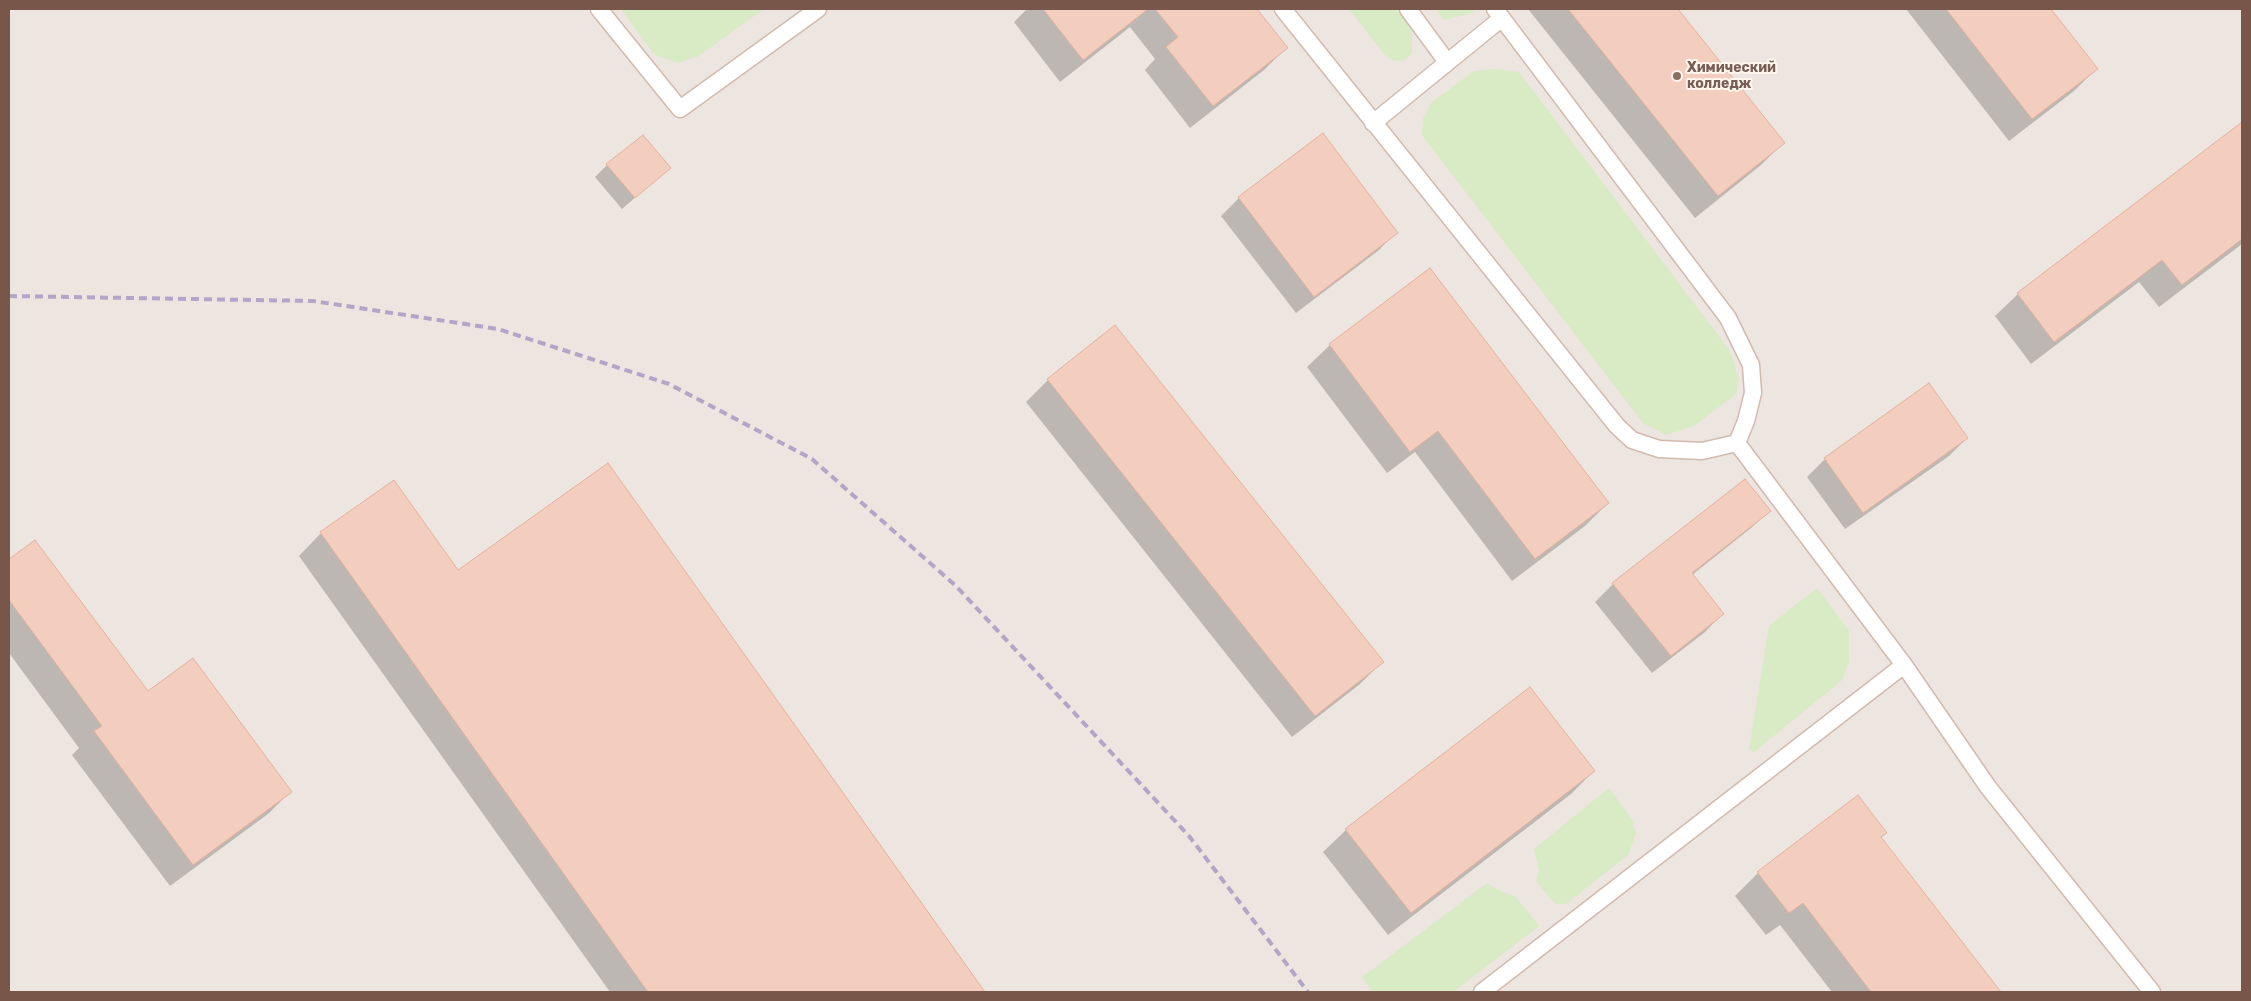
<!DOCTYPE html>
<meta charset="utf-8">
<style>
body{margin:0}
#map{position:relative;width:2251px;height:1001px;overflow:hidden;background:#fdf2e7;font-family:Rubik,sans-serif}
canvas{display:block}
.frame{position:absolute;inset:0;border:10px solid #78564a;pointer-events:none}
</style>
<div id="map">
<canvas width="2251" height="1001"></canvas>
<div class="frame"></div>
</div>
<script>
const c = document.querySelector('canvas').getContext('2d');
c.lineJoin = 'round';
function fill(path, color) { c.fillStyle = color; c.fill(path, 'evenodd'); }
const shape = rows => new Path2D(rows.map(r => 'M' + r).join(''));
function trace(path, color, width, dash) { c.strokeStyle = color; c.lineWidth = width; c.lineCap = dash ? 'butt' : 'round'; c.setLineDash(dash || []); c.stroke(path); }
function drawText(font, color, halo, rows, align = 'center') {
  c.font = font + ' Rubik,sans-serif'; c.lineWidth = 4; c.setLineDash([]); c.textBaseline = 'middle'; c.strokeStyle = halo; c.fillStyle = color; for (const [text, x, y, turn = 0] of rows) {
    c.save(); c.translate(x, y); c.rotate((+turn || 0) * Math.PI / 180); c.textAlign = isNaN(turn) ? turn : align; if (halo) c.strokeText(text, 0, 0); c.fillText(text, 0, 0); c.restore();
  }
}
fill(shape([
 [9,9,2242,9,2242,992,9,992]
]), '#ede5e0');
fill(shape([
 [621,9,764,9,697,57,677,63,654,54],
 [1349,9,1396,9,1412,29,1412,53,1403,61,1392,60,1384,54],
 [1436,9,1474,9,1472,13,1444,20],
 [1496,69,1519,72,1730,351,1739,378,1737,393,1694,426,1666,435,1643,423,1422,135,1423,119,1431,103,1474,71],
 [1817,588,1849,631,1849,661,1842,680,1754,752,1749,749,1769,626],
 [1609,788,1632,820,1636,833,1628,855,1566,904,1555,904,1536,881,1539,871,1534,849],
 [1487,883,1500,891,1515,896,1539,926,1453,992,1372,992,1362,977]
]), '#d8ebc4');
fill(shape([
 [1027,9,1256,9,1286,48,1264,70,1190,128,1145,70,1155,59,1130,27,1060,82,1014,22],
 [1528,9,1676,9,1783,143,1761,165,1695,218],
 [1906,9,2050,9,2096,69,2074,91,2009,141],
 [2242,123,2242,244,2159,307,2139,282,2031,364,1995,316,2018,294],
 [607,165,669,168,622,209,595,177],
 [1239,198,1396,232,1379,250,1296,313,1221,216],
 [1330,345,1608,503,1585,526,1512,581,1415,452,1387,473,1307,367],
 [1048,380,1382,662,1360,684,1292,737,1026,402],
 [1967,438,1949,456,1845,529,1807,477,1825,459],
 [608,465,984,992,610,992,299,556,321,533,458,572],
 [1769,511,1751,528,1692,575,1722,614,1705,632,1652,673,1595,602,1613,584],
 [35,541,148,693,291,791,268,814,170,886,72,755,79,748,9,653,9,561],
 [1594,771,1571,794,1388,935,1323,852,1346,830],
 [1880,838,1999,992,1832,992,1780,925,1766,935,1735,896,1758,873]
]), '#0003');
const building = shape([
 [1043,9,1148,9,1083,60,1043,9],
 [1155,9,1257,9,1288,48,1213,106,1166,47,1178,37,1155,9],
 [1568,9,1678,9,1785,143,1718,196,1568,9],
 [1946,9,2051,9,2098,69,2032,119,1946,9],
 [2242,122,2242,239,2182,285,2162,260,2054,342,2017,293,2242,122],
 [1323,133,1398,233,1314,297,1238,197,1323,133],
 [643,135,671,168,635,198,606,164,643,135],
 [1430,268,1609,503,1535,559,1438,431,1410,452,1329,344,1430,268],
 [1115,325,1384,662,1315,716,1047,379,1115,325],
 [1929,383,1968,438,1863,513,1824,458,1929,383],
 [608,463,985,992,648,992,320,532,394,480,458,570,608,463],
 [1745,479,1771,511,1692,573,1724,614,1671,656,1612,583,1745,479],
 [35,540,148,691,193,658,292,792,193,865,94,731,102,726,9,600,9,559,35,540],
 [1530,687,1595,771,1411,913,1345,829,1530,687],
 [1858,795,1887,833,1881,837,2001,992,1871,992,1803,903,1789,913,1757,872,1858,795]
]);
fill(building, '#f3cdbd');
trace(building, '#e6b29d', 1);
const service = shape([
 [599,9,680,109,818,9],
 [1283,9,1617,426,1632,440,1659,449,1702,451,1737,443],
 [1408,9,1447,62],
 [1495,9,1728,318,1751,365,1753,393,1746,421,1737,443],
 [1373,123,1502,18],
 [1737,443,1904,665,1988,787,2152,992],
 [1482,992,1904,665]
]);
trace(service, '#d2bbae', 19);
trace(service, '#fff', 16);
trace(shape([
 [9,296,313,301,498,329,669,384,812,459,956,586,1189,836,1308,992]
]), '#b4a4c8', 4, [8, 5]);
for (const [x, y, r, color] of [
 [1677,76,5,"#8d6e63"]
]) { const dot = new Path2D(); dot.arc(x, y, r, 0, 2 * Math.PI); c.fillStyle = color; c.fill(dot); trace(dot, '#fff6ee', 2); }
drawText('bold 14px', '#785e54', '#fff6ee', [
 ["Химический",1687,68],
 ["колледж",1687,84]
], 'left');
</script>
